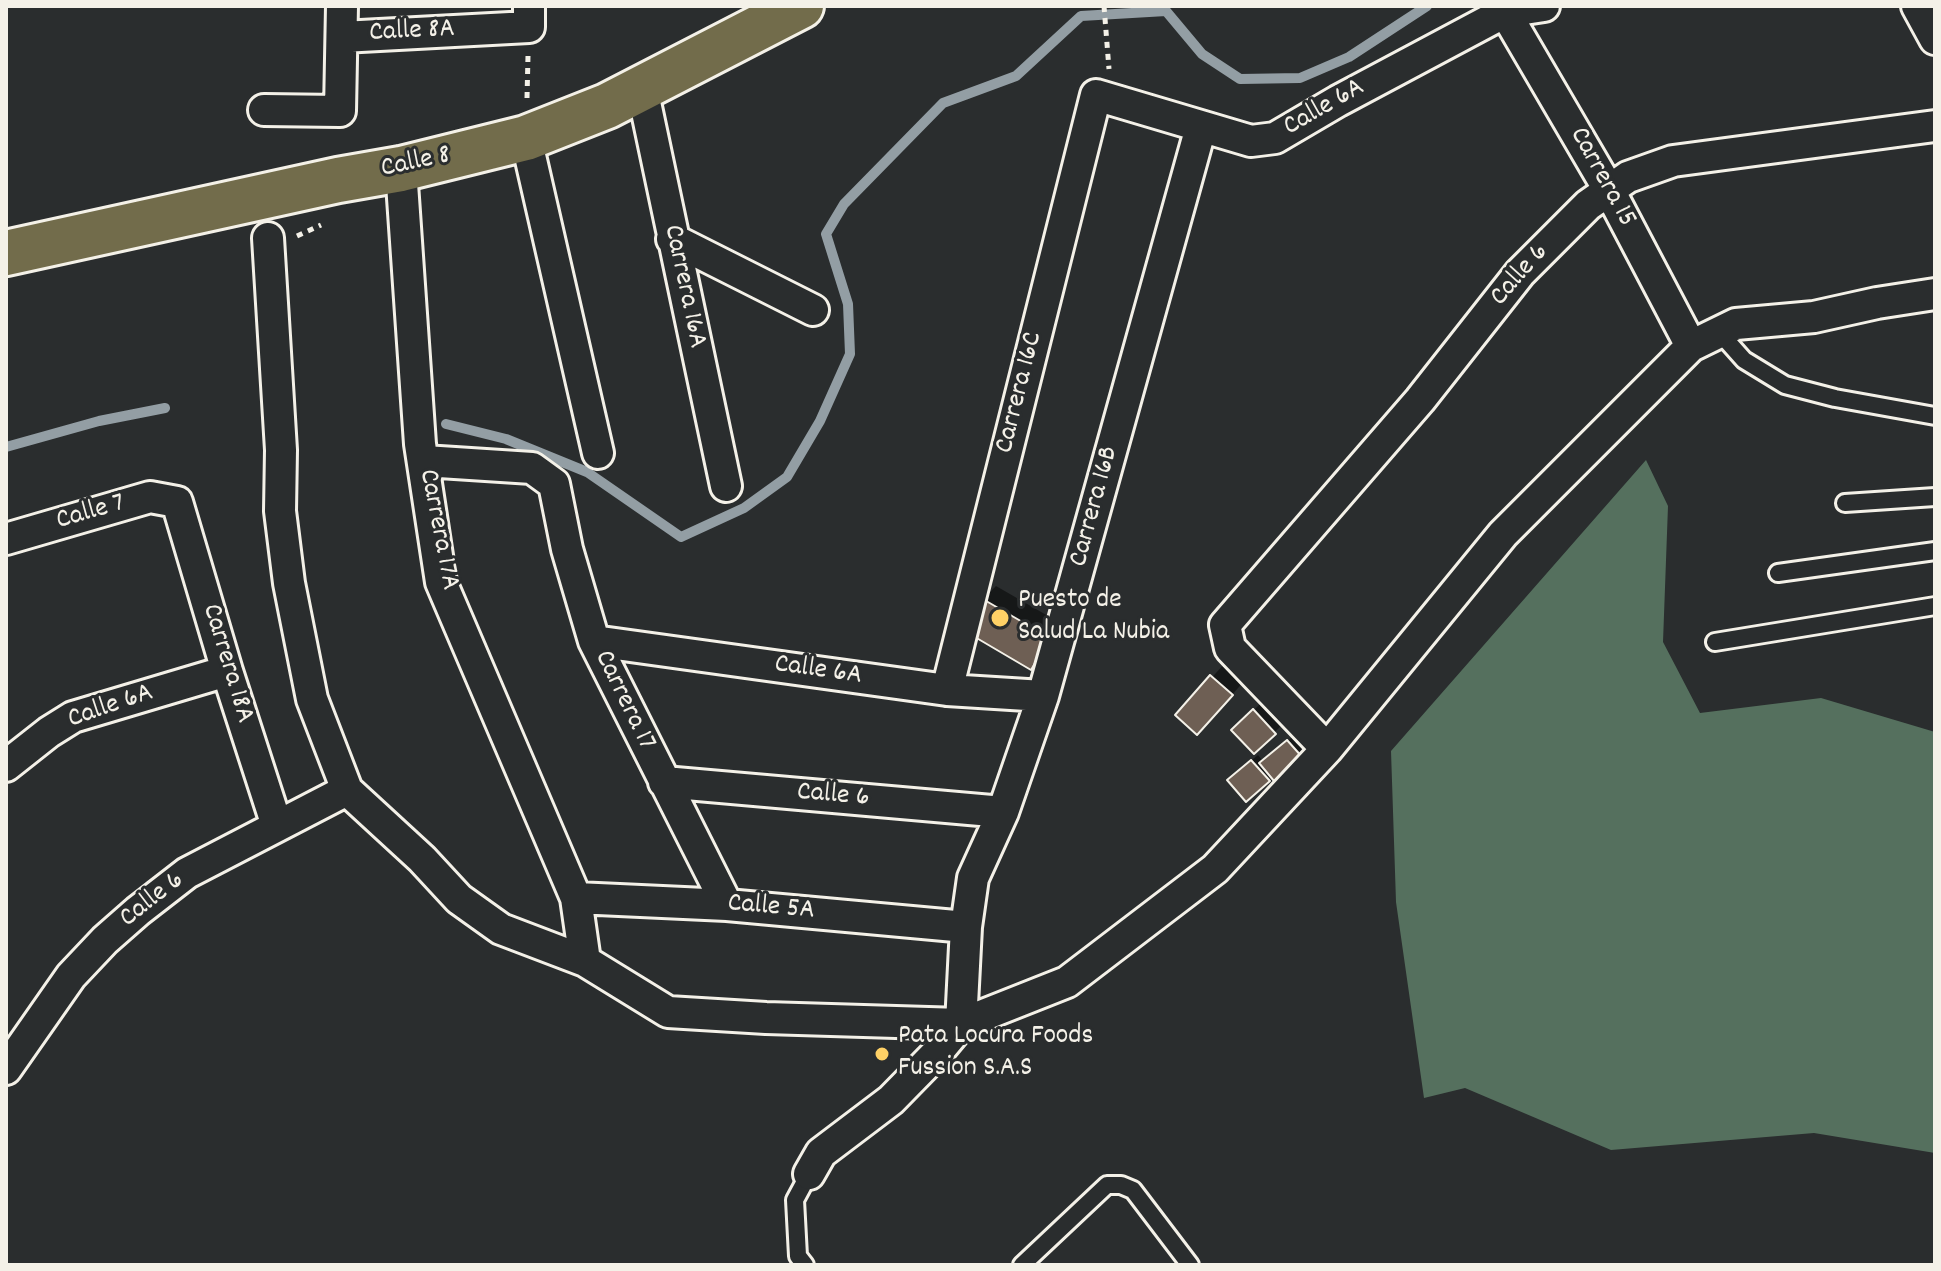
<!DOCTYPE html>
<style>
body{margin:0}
#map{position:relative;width:1941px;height:1271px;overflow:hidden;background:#2a2d2e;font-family:Dekko,sans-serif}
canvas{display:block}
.frame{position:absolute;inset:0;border:8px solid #f4f1e8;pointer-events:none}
</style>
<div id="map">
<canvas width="1941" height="1271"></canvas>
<div class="frame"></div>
</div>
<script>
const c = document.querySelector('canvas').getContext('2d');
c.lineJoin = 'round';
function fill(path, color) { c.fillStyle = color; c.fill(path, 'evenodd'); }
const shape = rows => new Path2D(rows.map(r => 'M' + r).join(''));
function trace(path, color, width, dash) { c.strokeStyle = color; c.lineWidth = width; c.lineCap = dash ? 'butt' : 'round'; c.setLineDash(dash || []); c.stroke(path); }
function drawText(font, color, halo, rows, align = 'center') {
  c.font = font + ' Dekko,sans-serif'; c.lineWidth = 6; c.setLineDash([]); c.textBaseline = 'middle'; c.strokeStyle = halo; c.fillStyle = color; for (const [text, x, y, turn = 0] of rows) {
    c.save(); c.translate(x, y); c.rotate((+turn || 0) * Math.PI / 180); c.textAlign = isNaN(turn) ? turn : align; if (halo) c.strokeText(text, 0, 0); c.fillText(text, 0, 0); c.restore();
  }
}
fill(shape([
 [1646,460,1668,506,1663,642,1700,713,1821,698,1935,732,1935,1153,1814,1133,1611,1150,1465,1088,1424,1098,1396,902,1391,751]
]), '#55705e');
fill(shape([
 [996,586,1062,624,1045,654,1031,667,983,599],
 [1225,663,1245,680,1211,719,1178,715],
 [1260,704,1281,726,1254,752,1234,730],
 [1295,735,1308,750,1247,799,1236,773,1258,755,1263,761]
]), '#0007');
trace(shape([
 [446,424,506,439,587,472,681,537,744,508,787,477,820,421,850,354,848,304,826,234,844,204,943,103,1016,76,1081,16,1166,11,1202,54,1240,79,1300,78,1349,57,1427,6],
 [6,447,99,421,165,408]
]), '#939ea4', 10);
const building = shape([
 [981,598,1050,638,1031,670,963,630,981,598],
 [1210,675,1233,695,1197,735,1175,715,1210,675],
 [1253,709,1276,734,1254,754,1231,730,1253,709],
 [1287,740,1303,758,1274,781,1259,763,1287,740],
 [1251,760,1270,781,1246,802,1227,780,1251,760]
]);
fill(building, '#6e5f54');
trace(building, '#f4f1e8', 2);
const service = shape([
 [1720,333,1744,360,1785,385,1835,398,1935,416],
 [1845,503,1935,497],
 [1778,573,1935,551],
 [1715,642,1935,606],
 [805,1265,798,1256,795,1200,809,1174],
 [1022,1265,1107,1185,1121,1185,1133,1190,1190,1265]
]);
const minor = shape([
 [1917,6,1935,39],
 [1505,12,1609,190,1691,346],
 [342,37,529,27,529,6],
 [642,88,726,486],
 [264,110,340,111,342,6],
 [526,138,598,453],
 [401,169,420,444,441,582,576,898,585,961],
 [268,238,281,450,280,511,289,583,312,699,347,790,422,859,459,899,501,929,585,961,668,1012,766,1018,961,1024,1067,982,1215,869,1327,749,1503,534,1691,346,1736,324,1814,317,1877,303,1935,294],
 [672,239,813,310],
 [424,461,532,468,554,484,567,549,594,641,727,905],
 [6,539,150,497,177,502,227,671,277,826],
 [594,641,947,690,1043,696],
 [947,690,1096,95,1251,141,1275,138,1338,101,1505,12,1544,6],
 [1327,749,1230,648,1225,625,1420,400,1520,273,1588,205,1628,177,1673,161,1935,126],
 [6,766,49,732,73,717,227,671],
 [664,782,1003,812],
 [576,898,727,905,966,927],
 [6,1069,71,976,105,940,138,911,187,873,347,790],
 [809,1174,821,1153,891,1100,936,1054,961,1024,966,927,973,878,1003,812,1043,696,1201,127]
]);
const primary = shape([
 [6,253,338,180,401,169,526,138,607,106,801,6]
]);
trace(service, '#f4f1e8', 22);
trace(minor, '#f4f1e8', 36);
trace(primary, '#f4f1e8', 50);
trace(shape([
 [1104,6,1109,69],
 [527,98,528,56],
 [297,236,321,225]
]), '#f4f1e8', 5, [6, 6]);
trace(service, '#2a2d2e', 16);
trace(minor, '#2a2d2e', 30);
trace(primary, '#726c4b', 44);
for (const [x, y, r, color] of [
 [1000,618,10,"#ffd166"],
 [882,1054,8,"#ffd166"]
]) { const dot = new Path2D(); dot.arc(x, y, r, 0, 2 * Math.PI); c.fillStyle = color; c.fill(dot); trace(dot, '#2a2d2e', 3); }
drawText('28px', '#f4f1e8', '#2a2d2e', [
 ["Calle 8A",412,33,-3],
 ["Calle 6A",1325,109,-30],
 ["Calle 8",416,164,-12],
 ["Carrera 15",1601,178,61],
 ["Calle 6",1521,276,-49],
 ["Carrera 16A",683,287,78],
 ["Carrera 16C",1021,393,-76],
 ["Carrera 16B",1096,507,-75],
 ["Calle 7",91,514,-16],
 ["Carrera 17A",437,530,79],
 ["Carrera 18A",226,664,73],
 ["Calle 6A",818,672,8],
 ["Carrera 17",623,701,64],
 ["Calle 6A",111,708,-19],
 ["Calle 6",833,797,5],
 ["Calle 6",153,901,-38],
 ["Calle 5A",771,909,5]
]);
drawText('28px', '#f4f1e8', '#2a2d2e', [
 ["Puesto de",1018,602],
 ["Salud La Nubia",1018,634],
 ["Pata Locura Foods",898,1038],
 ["Fussion S.A.S",898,1070]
], 'left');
</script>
